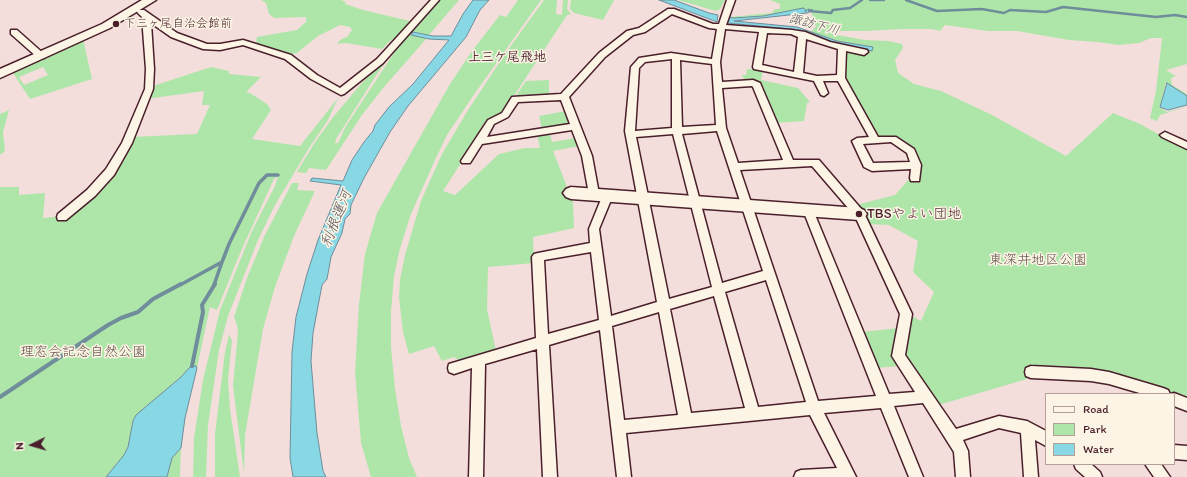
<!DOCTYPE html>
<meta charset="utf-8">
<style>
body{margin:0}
#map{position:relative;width:1187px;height:477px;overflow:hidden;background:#f3dedb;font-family:Itim,sans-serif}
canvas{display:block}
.legend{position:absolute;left:1045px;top:393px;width:130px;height:72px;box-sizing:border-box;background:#fcf5e5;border:1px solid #b59f9b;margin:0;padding:5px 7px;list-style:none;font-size:12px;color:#4a1f2b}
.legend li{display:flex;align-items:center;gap:8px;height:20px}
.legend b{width:20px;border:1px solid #b59f9b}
.north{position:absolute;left:12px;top:425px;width:40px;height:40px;-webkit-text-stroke:3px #fcf5e5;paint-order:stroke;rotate:265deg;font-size:11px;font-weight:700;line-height:16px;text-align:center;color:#4a1f2b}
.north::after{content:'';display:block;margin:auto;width:14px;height:18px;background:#4a1f2b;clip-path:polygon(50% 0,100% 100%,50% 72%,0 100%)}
</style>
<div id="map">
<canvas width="1187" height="477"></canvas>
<ul class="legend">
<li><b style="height:5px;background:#fcf5e5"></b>Road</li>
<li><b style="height:11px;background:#aee6aa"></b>Park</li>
<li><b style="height:11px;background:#87d7e4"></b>Water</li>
</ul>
<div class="north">N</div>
</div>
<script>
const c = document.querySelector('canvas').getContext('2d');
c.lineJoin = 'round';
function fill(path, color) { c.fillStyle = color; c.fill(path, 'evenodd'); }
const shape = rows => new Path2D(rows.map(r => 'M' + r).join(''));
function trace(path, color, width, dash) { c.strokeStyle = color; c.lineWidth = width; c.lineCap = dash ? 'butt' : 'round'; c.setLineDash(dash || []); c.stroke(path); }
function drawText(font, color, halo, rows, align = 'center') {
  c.font = font + ' Itim,"Klee One",sans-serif'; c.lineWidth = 3; c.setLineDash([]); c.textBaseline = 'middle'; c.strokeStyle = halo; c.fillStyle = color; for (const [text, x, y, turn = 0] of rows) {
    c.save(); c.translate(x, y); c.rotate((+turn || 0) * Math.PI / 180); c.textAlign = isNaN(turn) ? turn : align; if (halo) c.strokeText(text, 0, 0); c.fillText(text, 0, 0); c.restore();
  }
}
fill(shape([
 [261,0,341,0,346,2,345,4,363,10,410,21,399,35,390,41,382,49,346,43,337,44,340,40,347,37,352,30,350,27,340,25,318,36,297,53,288,55,256,44,257,37,297,30,306,22,306,17,274,18,269,14,266,3],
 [437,0,459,0,429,35,413,32,411,35,427,38,384,87,362,115,326,170,309,168,306,173,297,172,315,142,334,116,361,84,395,49,377,74,336,139,335,143,338,143,346,126,398,47,403,36],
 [518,0,541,0,473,96,447,135,435,160,411,214,400,248,394,276,391,311,391,347,395,389,401,426,409,458,417,477,371,477,361,443,355,372,359,304,365,254,377,213,450,84,472,51,500,15,506,17],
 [544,0,557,0,556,14,562,15,563,0,568,0,567,9,571,14,567,15,502,114,488,121,443,191,455,195,499,154,525,148,540,148,537,135,550,133,552,142,576,138,579,146,553,151,573,202,574,228,533,237,534,263,488,267,487,309,496,351,462,362,454,357,442,361,434,346,409,354,403,332,399,297,400,280,405,255,421,201,442,154,468,110,505,54],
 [571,0,614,0,603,20,574,13,570,9],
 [678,0,725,0,720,9,716,11],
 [770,0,1187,0,1187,64,1166,70,1176,76,1171,78,1172,85,1187,94,1187,96,1166,83,1160,107,1167,112,1187,107,1160,115,1157,121,1150,118,1156,91,1162,38,1151,38,1139,43,1118,45,1098,42,1069,40,1017,31,988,31,945,25,940,31,932,29,902,29,867,31,833,31,831,32,837,35,865,40,888,41,902,44,903,48,895,60,898,73,914,84,941,91,990,114,1066,156,1113,113,1140,124,1187,150,1187,400,1174,394,1102,371,1058,367,1054,369,1025,374,1027,379,935,406,903,355,910,315,921,321,934,292,913,272,918,241,889,225,868,224,856,205,895,195,910,178,920,179,920,161,914,151,905,141,895,137,881,137,876,135,846,78,846,51,848,50,867,54,868,50,872,50,873,47,837,41,811,32,817,25,813,25,811,22,814,20,811,11,813,10,806,12,804,11,806,10,795,10,785,13,747,18,734,18,729,17,772,13,775,9,780,9,780,4],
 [83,39,92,79,30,99,13,73,15,70],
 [43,67,48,75,24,85,19,77],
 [211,67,229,71,229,74,261,77,246,92,250,93,267,104,271,110,252,139,300,146,338,98,328,120,309,148,275,205,258,240,228,316,219,350,208,425,206,477,193,477,194,438,203,380,220,310,252,231,275,186,278,176,274,179,241,251,217,310,210,307,197,368,196,366,190,367,181,377,133,421,128,447,124,455,106,477,0,477,0,187,19,187,19,195,45,193,43,218,65,216,82,202,131,137,197,134,210,105,202,105,204,91,146,99,150,87],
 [747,69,763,70,761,80,798,88,810,102,807,103,804,121,776,123,760,84,745,81,742,75,746,75],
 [549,80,549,96,515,97,526,81],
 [9,110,3,132,5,151,0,155,0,114],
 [566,111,571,123,569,125,542,129,539,116],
 [292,183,299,183,297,190,315,191,294,236,275,287,263,329,245,435,244,473,233,386,238,332,237,325,234,317,247,278,264,237],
 [899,328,900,366,876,368,861,332],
 [229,335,232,340,228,380,230,409,240,477,215,477,215,434,225,352],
 [181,448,180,477,167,477,172,458]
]), '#aee6aa');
const water = shape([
 [473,0,489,0,480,10,466,37,408,106,390,132,364,178,351,205,350,214,345,219,342,233,331,257,327,279,322,285,313,333,311,361,317,433,323,471,326,477,293,477,290,458,292,352,296,317,307,274,318,240,341,185,310,181,312,178,343,181,352,160,364,142,373,131,375,125,389,107,413,84,449,40,429,39,411,35,413,32,433,36,451,36,463,14,473,0],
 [659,0,674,0,709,13,718,15,717,22,659,0],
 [803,8,806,10,805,12,808,9,813,10,807,13,734,21,797,27,837,41,873,47,872,51,831,42,791,29,727,23,729,17,734,18,763,16,803,8],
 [1167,83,1187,96,1187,105,1168,110,1160,107,1167,83],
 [196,366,197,368,185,418,181,448,172,458,167,477,106,477,124,455,128,447,133,421,136,415,181,377,190,367,196,366]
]);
fill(water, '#87d7e4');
trace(water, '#6f8d9a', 1);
trace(shape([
 [870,0,884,0],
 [906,0,937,11,982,9,1004,13,1010,10,1046,12,1063,7,1156,17,1175,15,1187,17],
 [809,11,831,13,833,10,850,8,862,0]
]), '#6f8d9a', 2.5);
trace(shape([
 [180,285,222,262,229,244,259,183,267,175,278,175],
 [214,285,222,262]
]), '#6f8d9a', 3.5);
trace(shape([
 [192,366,203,312,202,305,215,284],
 [0,397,108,325,121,318,138,312,153,299,181,284]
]), '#6f8d9a', 4);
const street = shape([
 [431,0,439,0,383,63,344,94,341,95,311,79,285,59,243,45,220,50,203,49,171,37,151,23,154,69,153,89,132,143,114,175,95,196,66,220,58,220,57,217,58,214,87,190,106,169,122,143,145,89,146,69,142,17,137,12,138,10,144,10,177,33,207,44,220,44,243,40,291,55,317,75,340,88,377,59,431,0],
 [727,0,735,0,726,25,792,30,805,32,830,42,867,50,868,52,864,55,846,51,845,78,878,137,896,137,914,149,921,165,919,181,911,181,910,178,911,169,872,171,864,167,852,141,857,138,869,137,838,81,823,81,828,93,824,96,821,95,814,81,754,69,753,67,759,32,725,29,720,62,722,82,753,80,760,83,793,160,819,160,863,211,912,314,905,355,956,429,999,416,1027,421,1046,431,1046,446,1035,440,1038,477,1024,477,1021,433,999,428,963,440,968,451,970,477,956,477,954,452,923,403,894,406,923,477,909,477,881,408,824,413,856,477,794,477,796,472,801,470,837,468,810,415,626,433,631,477,617,477,600,330,549,345,557,477,543,477,537,349,485,364,483,477,469,477,472,368,454,374,449,372,448,368,449,364,536,338,532,257,534,254,538,253,590,243,589,229,604,192,612,192,613,195,599,229,611,316,657,302,625,131,631,67,639,58,671,53,712,59,717,29,709,28,672,14,645,32,633,35,605,57,569,97,592,156,599,194,598,197,590,197,589,194,582,156,572,130,482,144,470,163,462,163,461,161,488,120,502,113,512,97,561,94,599,53,627,31,639,28,668,9,674,9,713,24,719,24,727,0],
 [767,33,791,34,798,37,794,72,762,65,767,33],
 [806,39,838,49,837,75,817,76,803,73,806,39],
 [672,59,672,128,635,131,639,68,645,62,672,59],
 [680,60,712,64,716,125,682,127,680,60],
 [752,86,753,87,783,160,738,163,726,128,722,88,752,86],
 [561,100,570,124,487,137,494,124,508,117,518,102,561,100],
 [717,131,763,271,722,283,682,134,717,131],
 [673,134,712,287,669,299,636,137,673,134],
 [891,142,907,153,910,162,873,163,863,144,891,142],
 [812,166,855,216,900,314,892,356,915,392,889,394,813,210,812,207,808,206,804,207,803,210,876,396,818,401,740,170,812,166],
 [591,252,599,320,548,334,544,260,591,252],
 [766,280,806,402,758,407,725,292,766,280],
 [714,296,745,408,691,413,670,309,714,296],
 [659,312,678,415,624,420,612,326,659,312],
 [11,30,17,30,44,54,45,56,44,58,38,58,11,34,11,30],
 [1165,132,1187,142,1187,149,1162,137,1160,135,1165,132],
 [1031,366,1091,369,1109,372,1163,388,1168,390,1170,394,1143,394,1109,384,1091,381,1031,378,1026,376,1025,372,1026,368,1031,366],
 [1174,393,1187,398,1187,411,1174,406,1174,394,1171,394,1174,393],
 [1174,445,1187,446,1187,460,1174,459,1174,445],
 [1074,464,1091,464,1100,472,1102,477,1085,477,1076,469,1074,464],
 [1145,464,1161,464,1170,477,1154,477,1145,464]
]);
const secondary = shape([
 [142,0,156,0,110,28,0,78,0,69,102,24,142,0],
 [571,187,859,208,864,210,867,214,864,218,859,220,571,199,566,197,563,193,566,189,571,187]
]);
trace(street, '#4a1f2b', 3);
trace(secondary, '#4a1f2b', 3);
fill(street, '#fcf5e5');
fill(secondary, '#fcf5e5');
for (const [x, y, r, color] of [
 [116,24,4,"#4a1f2b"],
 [859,214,4,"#4a1f2b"]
]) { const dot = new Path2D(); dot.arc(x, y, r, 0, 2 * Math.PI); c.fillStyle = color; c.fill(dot); trace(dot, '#fcf5e5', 1.5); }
drawText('12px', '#4a1f2b', '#fcf5e5', [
 ["下三ヶ尾自治会館前",124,24]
], 'left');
drawText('italic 13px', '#5c5662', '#fcf5e5', [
 ["諏訪下川",814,25,15]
]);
drawText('bold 13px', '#4a1f2b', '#fcf5e5', [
 ["上三ケ尾飛地",507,58]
]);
drawText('14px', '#4a1f2b', '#fcf5e5', [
 ["TBSやよい団地",867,214]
], 'left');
drawText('14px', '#63514b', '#fcf5e5', [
 ["東深井地区公園",1038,260],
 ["理窓会記念自然公園",83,352]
]);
drawText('italic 15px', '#5c5662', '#fcf5e5', [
 ["利根運河",337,219,-68]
]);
</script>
